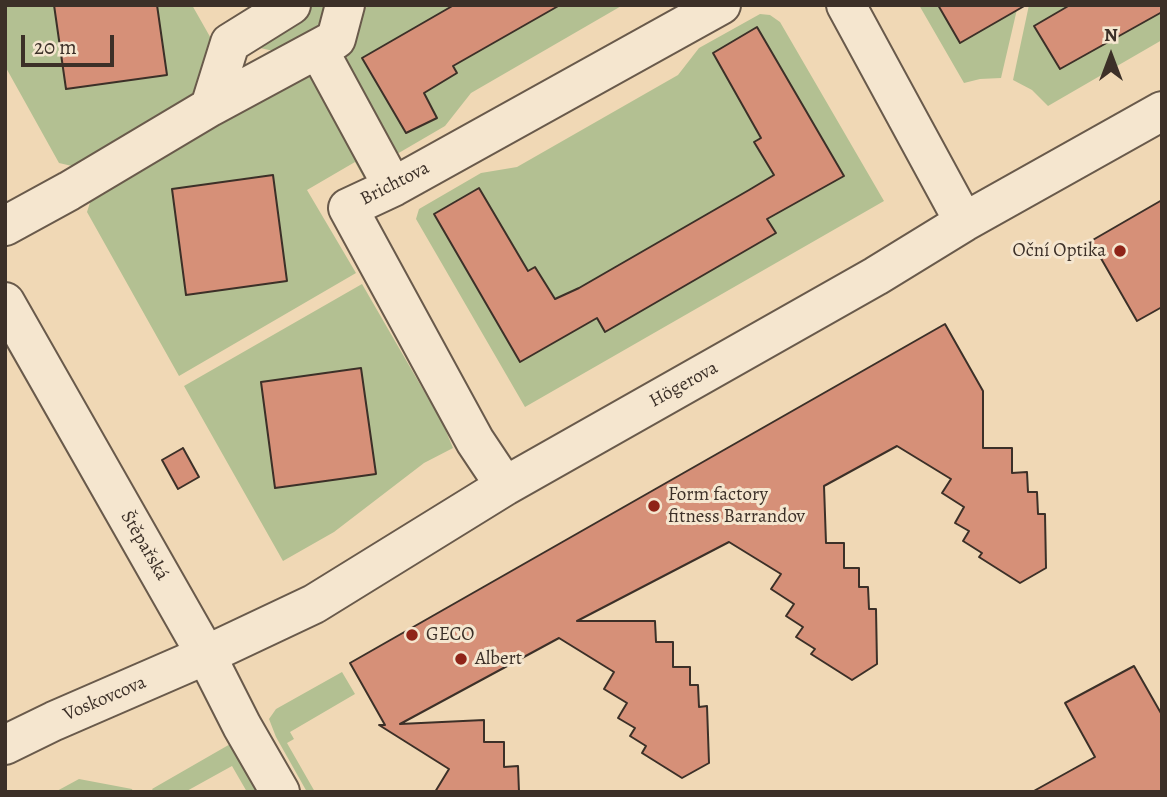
<!DOCTYPE html>
<meta charset="utf-8">
<style>
body{margin:0}
#map{position:relative;width:1167px;height:797px;overflow:hidden;background:#f0d8b5;font-family:Alegreya,serif}
canvas{display:block}
.frame{position:absolute;inset:0;border:7px solid #3c3028;pointer-events:none}
.north{position:absolute;left:1076px;top:21px;width:70px;height:70px;-webkit-text-stroke:5px #f5e6cf;paint-order:stroke;rotate:0deg;font-size:19px;font-weight:700;line-height:28px;text-align:center;color:#3c3028}
.north::after{content:'';display:block;margin:auto;width:24px;height:32px;background:#3c3028;clip-path:polygon(50% 0,100% 100%,50% 72%,0 100%)}
.scale{position:absolute;left:21px;top:35px;width:93px;height:32px;box-sizing:border-box;border:4px solid #3c3028;border-top:0;padding-left:9px;font-size:21px;line-height:24px;white-space:nowrap;color:#3c3028;-webkit-text-stroke:5px #f5e6cf;paint-order:stroke}
</style>
<div id="map">
<canvas width="1167" height="797"></canvas>
<div class="frame"></div>
<div class="north">N</div>
<div class="scale">20 m</div>
</div>
<script>
const c = document.querySelector('canvas').getContext('2d');
c.lineJoin = 'round';
function fill(path, color) { c.fillStyle = color; c.fill(path, 'evenodd'); }
const shape = rows => new Path2D(rows.map(r => 'M' + r).join(''));
function trace(path, color, width, dash) { c.strokeStyle = color; c.lineWidth = width; c.lineCap = dash ? 'butt' : 'round'; c.setLineDash(dash || []); c.stroke(path); }
function drawText(font, color, halo, rows, align = 'center') {
  c.font = font + ' Alegreya,serif'; c.lineWidth = 6; c.setLineDash([]); c.textBaseline = 'middle'; c.strokeStyle = halo; c.fillStyle = color; for (const [text, x, y, turn = 0] of rows) {
    c.save(); c.translate(x, y); c.rotate((+turn || 0) * Math.PI / 180); c.textAlign = isNaN(turn) ? turn : align; if (halo) c.strokeText(text, 0, 0); c.fillText(text, 0, 0); c.restore();
  }
}
fill(shape([
 [5,5,54,5,67,89,167,75,157,5,192,5,213,42,196,107,85,169,59,163,5,66],
 [300,5,331,5,326,30,283,53,260,48,265,27],
 [370,5,454,5,362,58,406,133,437,118,424,93,457,73,453,66,560,5,623,5,471,93,445,126,385,161,335,73,350,17],
 [919,5,938,5,960,43,1005,17,1018,5,1001,78,980,79,964,83],
 [1029,5,1070,5,1035,26,1060,69,1162,12,1162,40,1048,106,1032,90,1013,80],
 [760,14,770,15,780,22,884,201,525,407,416,219,419,209,481,173,517,167,678,75,699,48],
 [757,28,844,176,767,219,775,234,606,331,597,318,520,362,434,214,479,188,528,271,535,267,555,299,579,288,749,190,774,175,754,143,761,138,713,53],
 [292,74,324,79,381,178,368,185,355,162,307,190,356,273,179,376,87,212,95,187],
 [273,175,287,281,186,294,172,189,206,184,240,199,238,179],
 [362,284,443,424,453,448,424,463,334,532,283,561,184,386],
 [361,368,375,474,275,487,261,382,295,377,298,396,327,372],
 [342,672,355,694,290,732,294,739,287,743,315,792,307,792,276,737,269,719,276,709],
 [232,743,261,792,247,792,232,766,185,792,154,792,152,789],
 [79,779,132,789,133,792,55,792]
]), '#b3c092');
const building = shape([
 [54,5,157,5,167,75,66,89,54,5],
 [454,5,560,5,453,66,457,73,424,93,437,118,406,133,362,58,454,5],
 [938,5,1026,5,960,43,938,5],
 [1070,5,1162,5,1162,12,1060,69,1034,26,1070,5],
 [757,27,844,176,767,219,776,233,605,332,597,318,520,362,434,214,479,188,528,271,535,267,555,299,579,288,749,190,774,175,754,142,761,138,713,53,757,27],
 [273,175,287,281,186,295,172,189,273,175],
 [1162,200,1162,307,1137,321,1091,241,1162,200],
 [945,324,983,391,983,448,1012,448,1012,473,1027,472,1028,492,1037,492,1038,514,1045,514,1046,568,1020,583,979,557,982,553,963,541,969,531,955,523,964,507,942,493,951,479,897,446,824,486,826,543,844,543,844,568,859,568,859,587,868,587,869,609,876,609,877,664,852,680,811,654,815,649,796,637,803,627,786,616,794,604,771,589,781,574,729,542,577,621,655,621,656,642,673,642,673,667,690,667,690,685,698,685,699,707,707,706,709,763,682,778,642,753,646,746,630,736,635,728,618,718,627,703,604,689,614,672,559,638,400,724,484,720,484,742,504,742,504,767,518,766,519,792,435,792,449,769,379,725,385,725,350,663,945,324],
 [361,368,376,474,275,488,261,382,361,368],
 [183,448,199,477,178,489,162,460,183,448],
 [1134,666,1162,715,1162,792,1032,792,1095,757,1065,703,1134,666]
]);
fill(building, '#d69078');
trace(building, '#3c3028', 2);
const minor = shape([
 [846,5,964,222],
 [318,49,393,187],
 [210,107,230,43,291,5],
 [5,226,69,191,210,107,336,39,345,5],
 [5,302,206,655,242,726,280,792],
 [505,486,475,441,348,208,393,187,721,5],
 [5,745,54,721,206,655,314,604,505,486,876,276,964,222,1162,111]
]);
trace(minor, '#695a4b', 42);
trace(minor, '#f5e6cf', 38);
for (const [x, y, r, color] of [
 [1120,251,7,"#8f2418"],
 [654,506,7,"#8f2418"],
 [412,635,7,"#8f2418"],
 [461,659,7,"#8f2418"]
]) { const dot = new Path2D(); dot.arc(x, y, r, 0, 2 * Math.PI); c.fillStyle = color; c.fill(dot); trace(dot, '#f5e6cf', 2.5); }
drawText('19px', '#3c3028', '#f5e6cf', [
 ["Brichtova",395,184,-27],
 ["Högerova",684,385,-29],
 ["Štěpařská",144,546,60],
 ["Voskovcova",105,699,-23]
]);
drawText('19px', '#3c3028', '#f5e6cf', [
 ["Oční Optika",1106,251,"right"],
 ["Form factory",668,495],
 ["fitness Barrandov",668,517],
 ["GECO",426,635],
 ["Albert",475,659]
], 'left');
</script>
